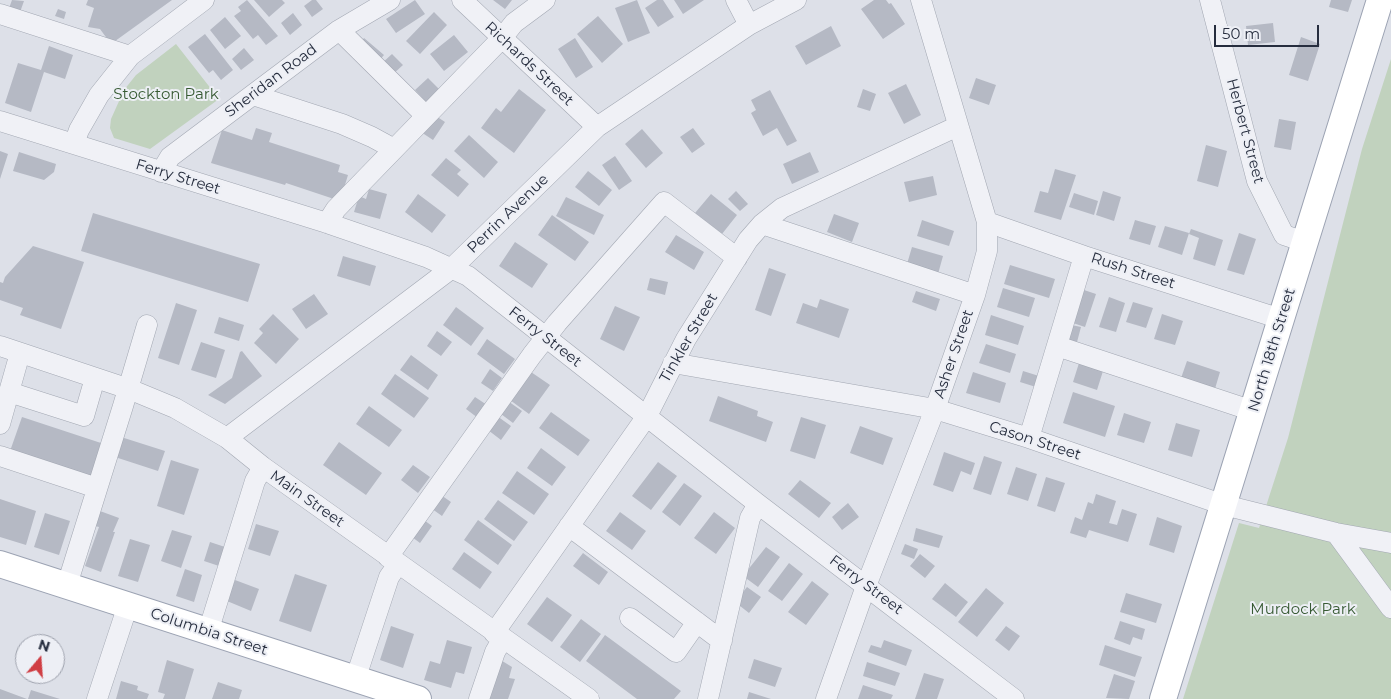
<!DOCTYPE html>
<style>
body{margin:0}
#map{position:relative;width:1391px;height:699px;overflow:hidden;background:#dde0e8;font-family:Montserrat,sans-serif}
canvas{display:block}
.north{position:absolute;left:15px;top:634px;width:50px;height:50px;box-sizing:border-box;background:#edeff5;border:1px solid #9da1ac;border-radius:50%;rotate:18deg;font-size:14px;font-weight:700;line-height:20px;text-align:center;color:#262d3e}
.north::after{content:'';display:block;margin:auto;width:18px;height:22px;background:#d03e44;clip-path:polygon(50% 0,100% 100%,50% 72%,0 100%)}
.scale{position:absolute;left:1214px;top:25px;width:105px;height:22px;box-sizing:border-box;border:2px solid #262d3e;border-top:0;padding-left:6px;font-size:15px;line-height:18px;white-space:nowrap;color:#262d3e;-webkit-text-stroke:4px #edeff5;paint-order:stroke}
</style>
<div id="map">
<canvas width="1391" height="699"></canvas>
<div class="north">N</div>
<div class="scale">50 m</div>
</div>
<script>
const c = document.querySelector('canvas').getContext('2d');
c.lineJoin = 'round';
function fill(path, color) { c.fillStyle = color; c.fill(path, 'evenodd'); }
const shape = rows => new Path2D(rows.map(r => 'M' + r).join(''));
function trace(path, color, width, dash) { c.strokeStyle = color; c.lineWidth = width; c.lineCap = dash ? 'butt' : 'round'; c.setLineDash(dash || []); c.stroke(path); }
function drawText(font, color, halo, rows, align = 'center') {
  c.font = font + ' Montserrat,sans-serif'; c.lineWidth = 4; c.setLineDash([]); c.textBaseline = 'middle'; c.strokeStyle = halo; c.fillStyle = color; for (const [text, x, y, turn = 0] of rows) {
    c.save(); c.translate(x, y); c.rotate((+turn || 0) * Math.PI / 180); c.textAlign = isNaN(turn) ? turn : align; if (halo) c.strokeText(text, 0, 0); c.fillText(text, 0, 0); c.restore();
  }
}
fill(shape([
 [176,44,219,99,150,149,114,138,110,128,111,119,124,90,136,75],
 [1391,59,1391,699,1183,699,1239,523,1259,528,1288,438,1362,149]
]), '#c1d2be');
fill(shape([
 [12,0,24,1,19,15,8,11],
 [88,0,172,0,111,44,100,29,88,27,94,8,86,5],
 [247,0,278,36,266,45,258,35,253,39,234,16,241,11,238,7],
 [254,0,282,0,285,3,269,17],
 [312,0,316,0,323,9,312,17,304,6],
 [415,0,425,14,396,33,386,19],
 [493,0,512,0,505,9],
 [637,0,650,33,628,42,615,8],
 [657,0,663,0,674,17,658,27,645,8],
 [674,0,704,0,683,14],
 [874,0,886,0,889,4,891,3,905,24,883,39,861,9],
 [1331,0,1352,0,1348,12,1329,7],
 [58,9,66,12,64,19,55,16],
 [434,12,447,25,420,54,406,41],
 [293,13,302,25,290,35,281,23],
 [598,16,623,44,602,63,577,34],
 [225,17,241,36,225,49,210,30],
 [1273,23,1275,42,1248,45,1246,26],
 [831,26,841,46,806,65,795,46],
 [205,34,233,70,221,80,213,70,209,73,188,47],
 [454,35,468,52,444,71,430,54],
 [1301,37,1320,44,1308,81,1289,75],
 [364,38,384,55,378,62,358,46],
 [575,38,593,67,576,78,558,49],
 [49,46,73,55,65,79,44,72,31,112,5,103,18,63,41,70],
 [244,48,254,60,241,70,232,59],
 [392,54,403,65,392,75,381,64],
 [428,78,440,90,427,103,415,90],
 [976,78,996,85,989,105,969,98],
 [906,84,921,115,904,124,888,93],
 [519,89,546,110,514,153,481,128,496,108,501,112],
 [863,89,876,94,870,111,857,107],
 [770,90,797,141,787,146,777,128,763,136,751,113,756,110,751,100],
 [430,112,445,122,433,140,418,130],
 [1279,119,1296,122,1291,150,1274,147],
 [256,128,272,133,269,142,340,165,338,172,348,175,340,201,286,183,285,185,211,163,222,130,252,140],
 [693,128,705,144,692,153,680,137],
 [642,129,663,153,646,168,625,144],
 [469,135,498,162,484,178,454,151],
 [1206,145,1227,151,1218,187,1197,181],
 [0,151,8,154,0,179],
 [19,152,56,164,54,172,44,180,13,171],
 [810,152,819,172,792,184,783,164],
 [615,156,632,181,619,190,602,165],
 [446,158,461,170,457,174,469,184,458,197,431,175],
 [1055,169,1076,175,1061,220,1034,212,1040,191,1048,193],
 [588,171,612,190,599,206,575,187],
 [933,176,937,195,909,202,904,182],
 [369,189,387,194,380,219,354,212,359,196,366,199],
 [736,191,748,204,740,211,728,199],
 [1103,191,1121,197,1114,221,1096,215],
 [1074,193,1098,201,1094,215,1069,207],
 [418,194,446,215,432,233,405,212],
 [711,194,737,215,722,234,695,213],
 [566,197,604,215,594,235,556,216],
 [93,213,260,264,248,302,81,251],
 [834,214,859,223,852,242,827,232],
 [552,215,589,242,575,261,538,235],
 [922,220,954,231,949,246,917,236],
 [1135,220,1156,226,1150,245,1129,239],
 [1165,226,1189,233,1182,255,1158,247],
 [1191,229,1223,240,1215,266,1193,259,1199,238,1189,234],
 [1239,233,1256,239,1244,275,1227,270],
 [676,235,704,252,694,270,665,252],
 [515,242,548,264,532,288,499,266],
 [33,246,84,262,61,329,20,315,23,308,0,300,0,282,3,283,5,277],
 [912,247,943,256,938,274,907,264],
 [343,256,376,266,370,286,337,276],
 [1010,265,1055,279,1049,298,1004,284],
 [769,268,786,274,771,316,755,310],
 [650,278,668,282,665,295,647,290],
 [1003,288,1035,298,1029,317,997,307],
 [1078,288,1096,294,1085,327,1067,321],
 [916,291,940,299,936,311,912,302],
 [314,294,328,314,306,329,292,309],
 [1109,297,1125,303,1116,332,1099,327],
 [820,299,849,309,839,338,796,323,803,303,817,308],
 [1133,302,1153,308,1146,328,1126,322],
 [176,303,197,310,179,365,158,358],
 [615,306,640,317,624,351,600,339],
 [456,307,484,328,471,346,443,325],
 [273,314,299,339,276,364,254,343,263,333,259,329],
 [1162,314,1183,321,1175,345,1154,339],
 [991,315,1024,326,1018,345,985,335],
 [219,317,244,325,239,341,214,333],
 [1067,324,1081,327,1077,342,1063,338],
 [437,331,452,342,441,356,427,346],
 [487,339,515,359,504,374,477,354],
 [201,342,225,350,216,378,191,370],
 [986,344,1016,354,1010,373,979,363],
 [242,351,262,376,225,404,208,395,232,378,240,352],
 [411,355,438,375,428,390,400,370],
 [1187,361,1220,372,1214,392,1180,381],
 [1079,363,1103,371,1097,390,1073,382],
 [490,369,502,378,493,391,481,383],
 [1023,371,1039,376,1036,387,1020,382],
 [531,372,550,385,529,414,510,400],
 [973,372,1006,383,1000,403,966,393],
 [395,374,429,398,414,418,381,394],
 [1073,392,1115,406,1105,437,1063,423],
 [718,396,758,411,757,416,773,422,766,442,709,421],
 [475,397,487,405,478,418,466,409],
 [505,399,522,411,513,423,497,411],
 [369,406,402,430,389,447,356,424],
 [551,412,590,440,578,456,539,428],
 [1124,413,1151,422,1144,443,1117,435],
 [497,416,511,426,501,440,488,430],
 [22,417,104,444,92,482,9,454],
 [801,417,826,425,815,459,790,451],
 [1176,423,1200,430,1192,457,1168,450],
 [860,426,893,438,883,465,850,453],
 [121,437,165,451,158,471,115,457],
 [339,442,382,473,366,495,323,465],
 [541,448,566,467,552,486,527,468],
 [944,452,975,463,971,475,961,471,953,492,933,485],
 [984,456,1002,462,991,495,973,489],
 [171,460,199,469,184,515,157,506],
 [658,462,677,476,651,510,632,496],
 [413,465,430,477,418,493,401,480],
 [1016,467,1037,474,1028,501,1007,494],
 [517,471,549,494,534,515,502,493],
 [1046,477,1065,483,1055,512,1037,506],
 [800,480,831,503,819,518,788,494],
 [684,483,702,496,680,526,662,512],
 [438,493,451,502,442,516,428,506],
 [1096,494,1116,501,1109,523,1117,525,1122,509,1137,514,1128,542,1089,530,1086,538,1070,533,1075,517,1082,520,1088,502,1093,504],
 [0,499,36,511,26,545,0,537],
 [498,500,528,522,514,541,484,519],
 [848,503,859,517,842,530,832,517],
 [100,511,119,518,113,532,115,532,101,572,85,566,99,527,95,526],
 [620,512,646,531,632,550,606,531],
 [714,512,735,528,716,554,694,538],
 [45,513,70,521,59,555,34,547],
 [420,517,432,526,420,543,408,534],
 [1157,517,1182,526,1174,553,1149,545],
 [478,520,512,545,498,565,464,540],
 [256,524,279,531,270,556,248,549],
 [916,528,943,536,939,548,913,541],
 [172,530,192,536,181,568,161,561],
 [130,539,150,545,138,582,118,576],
 [210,542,225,547,219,566,204,561],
 [905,544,918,549,914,559,901,554],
 [766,547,780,557,758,587,743,576],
 [464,552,492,572,480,589,452,569],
 [583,553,608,572,599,585,573,566],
 [920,554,935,566,925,578,910,566],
 [789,563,803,574,782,601,768,591],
 [185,569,202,575,194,602,176,596],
 [295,574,327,585,311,632,279,621],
 [235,580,259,589,251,611,227,601],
 [812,581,829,594,806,625,788,612],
 [945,583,968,602,956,617,932,599],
 [747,587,761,597,749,613,735,602],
 [986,588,1004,603,977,637,958,622],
 [1126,593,1162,604,1156,623,1120,612],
 [547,597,572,615,552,642,527,624],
 [581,619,601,634,580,662,560,647],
 [1120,621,1145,629,1142,640,1133,637,1130,645,1114,639],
 [391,626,414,634,403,668,380,660],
 [1006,626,1020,636,1009,651,995,640],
 [605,635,681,691,674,699,637,699,586,661],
 [447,640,472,647,464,674,456,672,451,688,424,680,430,661,440,664],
 [884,640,912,650,906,666,868,652,871,645,881,648],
 [1105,645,1142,657,1135,677,1099,665],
 [499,659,512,667,509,678,515,679,508,699,489,699],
 [754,659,782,668,775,687,748,678],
 [167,660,194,669,185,699,163,699,165,694,158,692],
 [867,662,900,673,895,686,863,676],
 [924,673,944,679,937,699,915,699],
 [1114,674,1135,681,1129,699,1106,698],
 [121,681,138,686,137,690,149,694,147,699,116,699],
 [218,682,242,690,239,699,212,699],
 [863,685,893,695,891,699,858,699],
 [0,689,27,699,0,699],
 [31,690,60,699,28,699],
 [749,692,771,699,747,699]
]), '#b5b9c4');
const minor = shape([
 [462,0,597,127],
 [736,0,749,25],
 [1210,0,1257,181,1284,235,1305,242],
 [0,14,130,56],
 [339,30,426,116],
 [253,95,342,124,372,137,394,149],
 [0,121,327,223,426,257,468,276,758,504,1014,699],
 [74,144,79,130,99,95,130,56,204,0],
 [161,172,170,157,339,30,390,0],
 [987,222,1084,256,1281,319],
 [327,223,336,209,502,38,514,23,545,0],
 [762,224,975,295],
 [0,346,129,389,175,408,227,438,263,467,589,699],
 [1057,346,1253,411],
 [673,363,935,409,1029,438,1224,505,1336,533,1391,543],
 [9,392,84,416,95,378],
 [0,424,20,353],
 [227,438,452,268,597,127,749,25,796,0],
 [1029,438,1084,256],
 [0,456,97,488],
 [569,526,722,641],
 [1336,533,1391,608],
 [388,557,532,355,557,323,664,202,737,258],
 [67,585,123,406,147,325],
 [630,618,676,652,697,622],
 [208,632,255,481,263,467],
 [494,633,647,416,686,339,748,240,762,224,782,208,958,126],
 [355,680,389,577,398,564],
 [97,699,128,605],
 [479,699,495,652,503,638],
 [708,699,750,518,758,504],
 [826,699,866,586,935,409,975,295,987,251,987,222,921,0]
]);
const major = shape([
 [0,564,418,699],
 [1163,699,1380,0]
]);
trace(minor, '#a2a7b2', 21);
trace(major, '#9ca3b3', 28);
trace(minor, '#f0f1f6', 20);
trace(major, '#fff', 26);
drawText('15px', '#262d3e', '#edeff5', [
 ["Richards Street",529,64,43],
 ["Sheridan Road",271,81,-37],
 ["Herbert Street",1245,131,75],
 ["Ferry Street",178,177,17],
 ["Perrin Avenue",508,214,-44],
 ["Rush Street",1133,271,18],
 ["Ferry Street",545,337,38],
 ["Tinkler Street",689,338,-60],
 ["North 18th Street",1272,350,-73],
 ["Asher Street",954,354,-71],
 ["Cason Street",1035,441,18],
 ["Main Street",307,499,35],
 ["Ferry Street",866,585,37],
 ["Columbia Street",209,632,18]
]);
drawText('15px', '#375a33', '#edeff5', [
 ["Stockton Park",166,95],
 ["Murdock Park",1303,610]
]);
</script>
